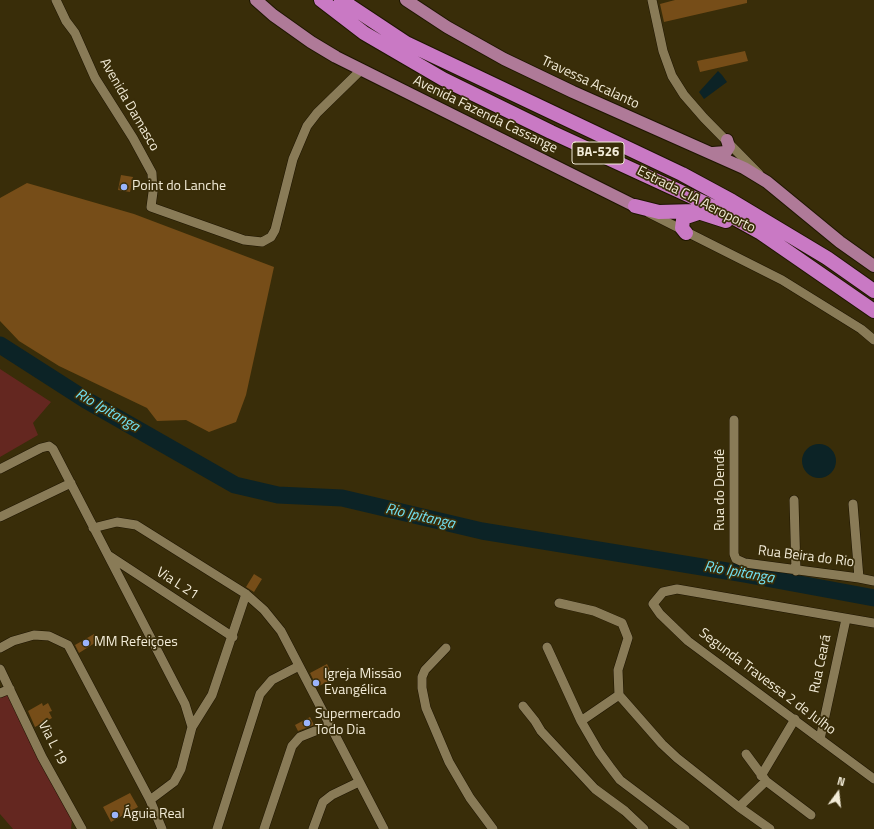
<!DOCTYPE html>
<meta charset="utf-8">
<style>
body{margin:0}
#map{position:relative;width:874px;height:829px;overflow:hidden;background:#392d09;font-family:"Titillium Web",sans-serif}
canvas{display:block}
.north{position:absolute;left:818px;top:773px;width:40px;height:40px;-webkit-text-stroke:3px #392d09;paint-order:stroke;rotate:15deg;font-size:11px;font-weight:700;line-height:16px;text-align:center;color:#f2ebd7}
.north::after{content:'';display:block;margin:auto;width:14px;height:18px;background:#f2ebd7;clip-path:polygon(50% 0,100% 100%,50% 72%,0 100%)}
</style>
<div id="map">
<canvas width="874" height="829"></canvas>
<div class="north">N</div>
</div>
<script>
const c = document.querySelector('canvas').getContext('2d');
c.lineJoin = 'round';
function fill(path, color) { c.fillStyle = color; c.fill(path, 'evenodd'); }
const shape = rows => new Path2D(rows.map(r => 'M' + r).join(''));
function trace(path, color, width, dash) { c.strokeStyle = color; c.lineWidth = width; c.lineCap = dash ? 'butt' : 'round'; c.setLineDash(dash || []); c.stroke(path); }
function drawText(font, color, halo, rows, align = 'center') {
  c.font = font + ' "Titillium Web",sans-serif'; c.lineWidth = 3.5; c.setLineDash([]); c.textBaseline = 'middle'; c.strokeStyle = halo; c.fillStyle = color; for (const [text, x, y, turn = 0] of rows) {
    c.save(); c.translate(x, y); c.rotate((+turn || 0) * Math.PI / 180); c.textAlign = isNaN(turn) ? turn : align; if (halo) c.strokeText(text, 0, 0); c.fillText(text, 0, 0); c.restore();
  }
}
fill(shape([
 [0,369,51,402,33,423,38,435,0,457],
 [13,689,72,820,71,829,13,829,0,814,0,695]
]), '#642720');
fill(shape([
 [718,71,722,75,709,85,722,75,727,82,704,99,699,92],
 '802 461a17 17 0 1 1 34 0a17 17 0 1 1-34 0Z'
]), '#0c2326');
trace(shape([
 [0,345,86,400,235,485,278,495,342,498,482,531,745,574,874,598]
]), '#0c2326', 17);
fill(shape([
 [675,0,747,0,747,3,664,22,660,4],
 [745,51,748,61,700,72,697,61],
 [121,175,133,177,130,192,118,190],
 [27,183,134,214,274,267,246,395,236,422,209,432,186,420,157,421,147,408,59,366,19,341,0,321,0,198],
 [254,574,262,579,254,592,246,587],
 [94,634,98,641,79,653,75,645],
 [327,664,331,672,326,675,329,681,317,687,310,673],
 [42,703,43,706,48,703,52,711,49,712,52,718,35,727,28,711],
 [310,717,314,725,298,731,295,725],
 [130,793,138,807,111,822,103,807]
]), '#764d18');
const minor = shape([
 [56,0,66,21,75,33,95,78,133,138,152,173,153,192,151,207,244,240,262,242,271,237,275,230,293,159,307,126,317,113,361,70],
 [652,0,663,51,672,76,684,95,704,118,759,174],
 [649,213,782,280,861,329,874,340],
 [734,420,734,554,736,559,745,563,859,578,874,581],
 [0,469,41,448,49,446,53,449,185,704,192,727],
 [794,500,796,571],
 [853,504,859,578],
 [0,517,71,483],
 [93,528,117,522,136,525,246,594,264,610,281,631,384,829],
 [108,555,233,637],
 [559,603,594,611,622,623,628,638,618,670,619,695,662,744,677,758,739,807,770,829],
 [874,623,677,589,663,592,653,604,660,614,688,641,874,779],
 [547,647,581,721,599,752,610,767,620,780,685,829],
 [0,648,13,641,34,635,49,636,68,645,150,800,162,829],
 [446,648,425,670,422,677,422,688,426,708,449,762,470,798,493,829],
 [0,669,42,757,82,829],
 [0,693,10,689],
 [523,706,535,721,541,731,595,789,625,811,644,829],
 [581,721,619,695],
 [820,739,846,619],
 [746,754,766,781,811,815],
 [761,776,795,719],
 [150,800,174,782,181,769,192,727,212,695,246,594],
 [739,807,766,781],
 [217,829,260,694,272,680,299,666],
 [264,829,292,746,300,737,330,725],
 [313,829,323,802,332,795,359,782]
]);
const major = shape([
 [256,0,273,15,311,42,336,57,635,206],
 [406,0,447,27,504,59,573,92,744,168,767,182,840,242,874,266],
 [713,153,726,152,729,147,727,140]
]);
const highway = shape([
 [321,0,364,33,443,79,551,132,716,208,761,233,874,311],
 [341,0,406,43,682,174,732,201,827,258,874,291],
 [635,206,659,212,695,211,726,221],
 [686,233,682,228,683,220,686,217,698,213]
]);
trace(minor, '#1e1500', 10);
trace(major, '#1e1500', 14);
trace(highway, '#1e1500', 16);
trace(minor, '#897b57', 9);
trace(major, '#af7a98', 12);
trace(highway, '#c979c4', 14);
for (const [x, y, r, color] of [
 [124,187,4,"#9bb4fd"],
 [86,643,4,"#9bb4fd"],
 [316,683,4,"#9bb4fd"],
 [307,723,4,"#9bb4fd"],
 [115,815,4,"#9bb4fd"]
]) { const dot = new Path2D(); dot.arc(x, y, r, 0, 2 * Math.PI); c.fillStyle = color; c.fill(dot); trace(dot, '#392d09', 1.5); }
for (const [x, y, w] of [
 [598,153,52]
]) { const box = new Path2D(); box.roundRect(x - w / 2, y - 11, w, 22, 3); c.fillStyle = '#392d09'; c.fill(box); trace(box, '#f2ebd7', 1); }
drawText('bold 13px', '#f2ebd7', null, [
 ["BA-526",598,153]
]);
drawText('14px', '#f2ebd7', '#392d09', [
 ["Travessa Acalanto",590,83,25],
 ["Avenida Damasco",129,105,60],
 ["Avenida Fazenda Cassange",485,115,26],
 ["Estrada CIA Aeroporto",696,200,27],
 ["Rua do Dendê",721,490,-90],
 ["Rua Beira do Rio",806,557,7],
 ["Via L 21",177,584,33],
 ["Rua Ceará",821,664,-78],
 ["Segunda Travessa 2 de Julho",767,682,37],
 ["Via L 19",52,743,63]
]);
drawText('14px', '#f2ebd7', '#392d09', [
 ["Point do Lanche",132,187],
 ["MM Refeições",94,643],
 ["Igreja Missão",324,675],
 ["Evangélica",324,691],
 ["Supermercado",315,715],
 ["Todo Dia",315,731],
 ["Águia Real",123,815]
], 'left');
drawText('italic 15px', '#72e2f4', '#392d09', [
 ["Rio Ipitanga",107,411,30],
 ["Rio Ipitanga",420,517,13],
 ["Rio Ipitanga",739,573,10]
]);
</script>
